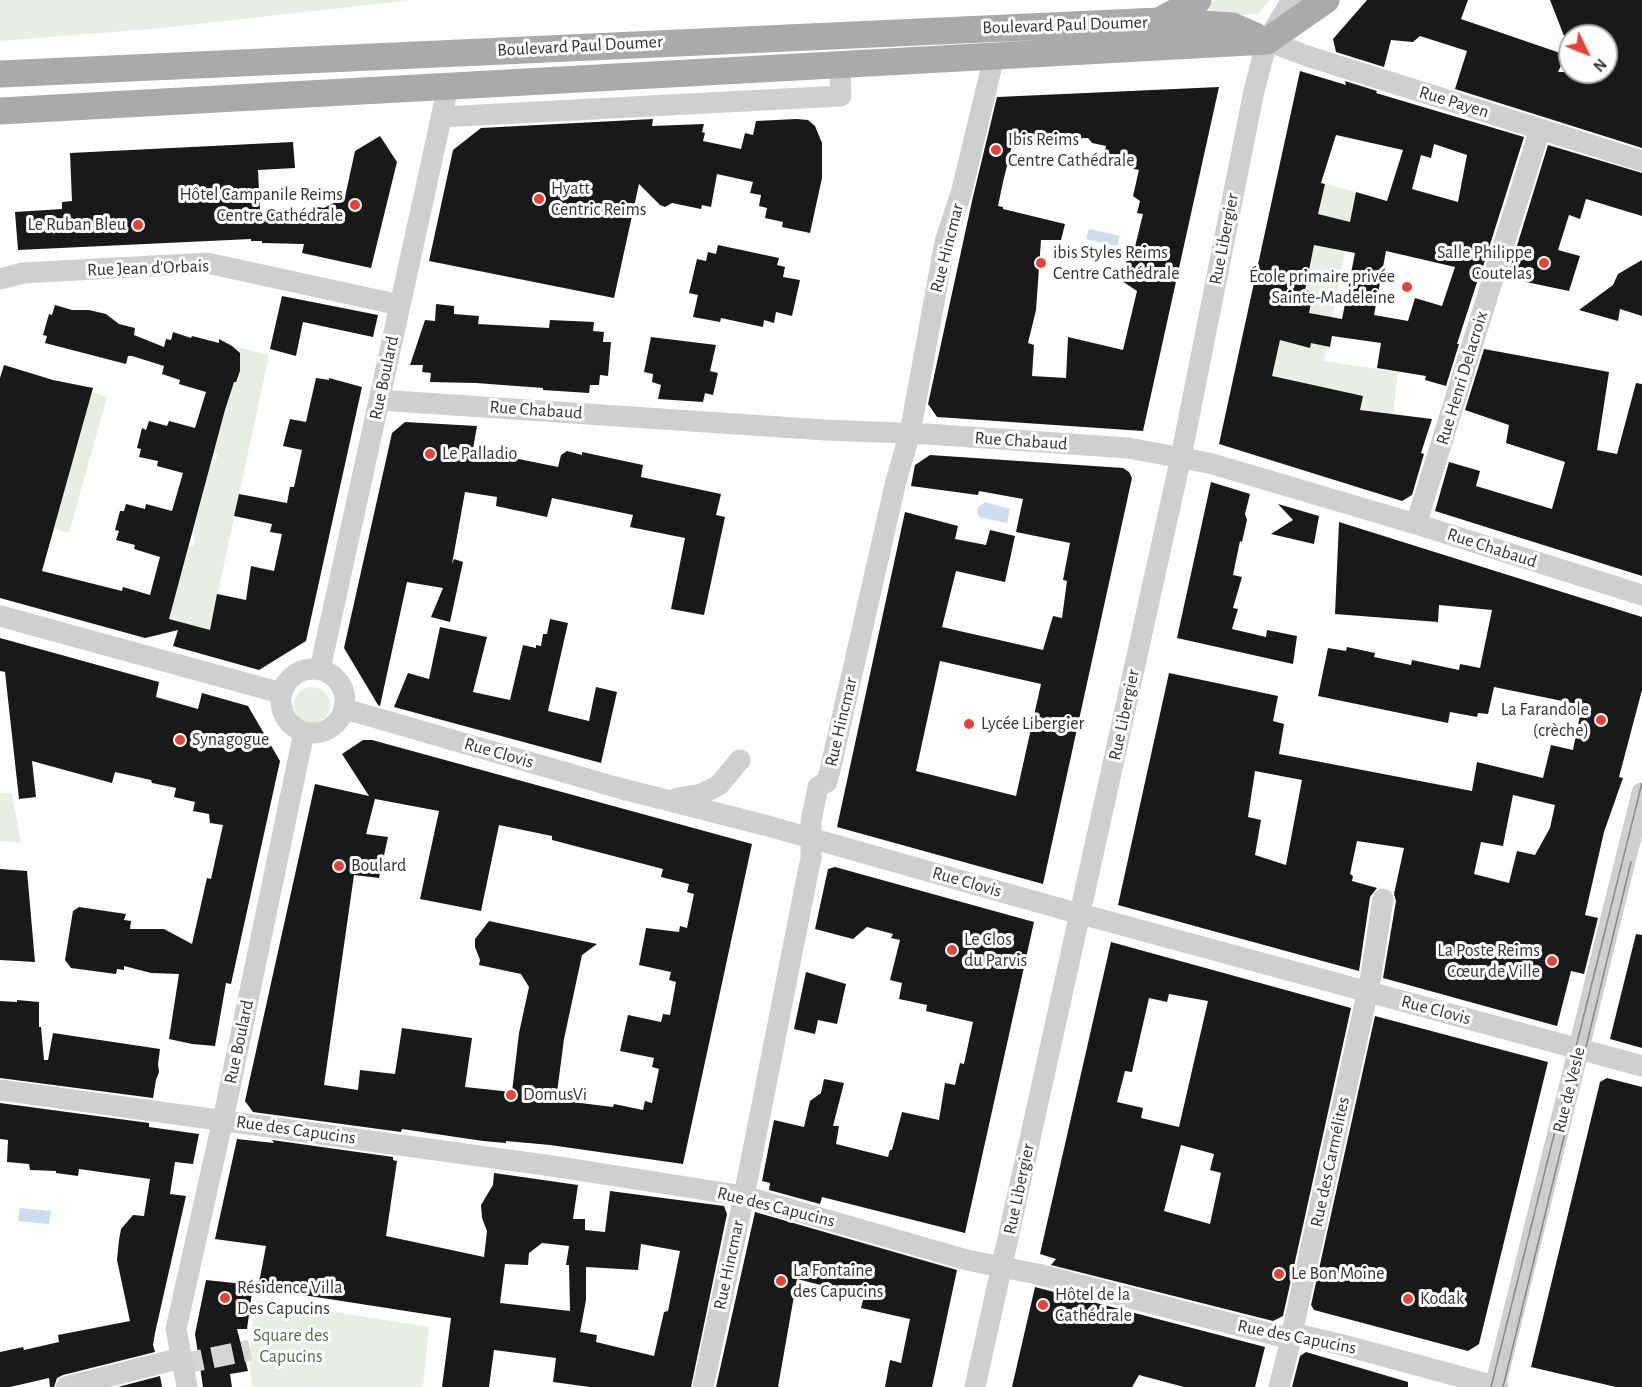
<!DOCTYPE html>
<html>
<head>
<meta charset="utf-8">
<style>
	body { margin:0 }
	#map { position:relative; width:1642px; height:1387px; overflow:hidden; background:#fff; font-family:"Alegreya Sans",sans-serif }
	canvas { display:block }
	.north { position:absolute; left:1558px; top:24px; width:60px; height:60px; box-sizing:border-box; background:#fff; border:2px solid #adadad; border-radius:50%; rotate:133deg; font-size:16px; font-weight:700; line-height:24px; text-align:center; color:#323232 }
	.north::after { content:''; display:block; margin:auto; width:21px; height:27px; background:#e94134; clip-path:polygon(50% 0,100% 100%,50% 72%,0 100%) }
</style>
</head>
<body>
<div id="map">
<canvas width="1642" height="1387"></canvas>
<div class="north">N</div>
</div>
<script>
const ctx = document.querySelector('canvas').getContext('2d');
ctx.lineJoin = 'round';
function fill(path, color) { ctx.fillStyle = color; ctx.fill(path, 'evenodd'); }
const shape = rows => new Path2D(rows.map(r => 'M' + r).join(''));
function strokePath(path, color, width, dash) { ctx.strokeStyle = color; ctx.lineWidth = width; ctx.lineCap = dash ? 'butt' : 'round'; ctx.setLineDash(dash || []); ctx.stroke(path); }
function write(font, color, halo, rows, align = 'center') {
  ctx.font = font + ' "Alegreya Sans",sans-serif'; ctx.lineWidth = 6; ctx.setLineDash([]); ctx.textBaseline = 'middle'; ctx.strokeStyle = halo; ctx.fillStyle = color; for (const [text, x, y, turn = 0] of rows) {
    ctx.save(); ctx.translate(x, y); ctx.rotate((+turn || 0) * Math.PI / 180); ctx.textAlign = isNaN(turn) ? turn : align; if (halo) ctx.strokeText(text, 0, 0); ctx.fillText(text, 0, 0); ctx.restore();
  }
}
const green = shape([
	[0,0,412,0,163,28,0,41],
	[1215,0,1270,0,1258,14,1214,17,1208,4],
	[1325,184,1356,192,1324,361,1398,372,1393,414,1376,412,1373,420,1272,376,1280,340,1310,347,1312,340,1299,337,1312,292,1304,290,1304,262,1323,215,1307,211,1323,190],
	[233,346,269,355,210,630,169,619,189,546,193,546,194,542,195,537,192,536,211,463,215,464,216,459,218,454,214,453,233,381,236,382,240,371,240,356],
	[92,392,107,397,69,533,54,529],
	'294 705a18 18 0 1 1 36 0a18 18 0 1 1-36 0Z',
	[0,793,12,794,21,843,0,841],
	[256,1300,429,1327,423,1387,252,1387,249,1356]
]);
const water = shape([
	[1089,229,1120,236,1117,246,1086,239],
	[985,502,1010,509,1007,523,979,517,977,510,978,507],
	[20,1208,51,1211,49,1224,18,1221]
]);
const building = shape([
	[1367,0,1468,0,1461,19,1566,55,1558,72,1606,72,1606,36,1564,36,1550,0,1642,0,1642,148,1455,89,1467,51,1420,36,1413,42,1391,40,1384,67,1336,52,1333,39],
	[1300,71,1346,85,1345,81,1377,91,1376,93,1524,137,1481,273,1480,273,1457,344,1459,344,1446,386,1425,380,1426,376,1377,368,1381,343,1332,336,1330,347,1311,343,1310,348,1280,340,1272,376,1363,396,1360,410,1432,419,1421,453,1424,454,1412,495,1402,501,1219,444],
	[1336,135,1403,150,1387,201,1356,192,1350,222,1318,214,1325,184,1321,183],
	[1434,144,1467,155,1458,202,1412,189,1421,155,1431,158],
	[1314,245,1355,253,1342,319,1309,313,1313,292,1305,290],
	[1386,251,1455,267,1442,306,1415,298,1408,321,1374,315],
	[1219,87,1143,431,937,417,928,404,972,201,997,97],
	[1088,138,1092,143,1106,146,1102,162,1139,170,1133,196,1140,201,1137,213,1143,214,1132,259,1127,258,1122,281,1137,291,1123,350,1068,337,1066,378,1032,376,1034,345,1028,343,1036,310,1041,240,1061,240,1065,224,1003,209,1003,207,998,206,1003,182,1013,141],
	[653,119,652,126,704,124,702,132,705,133,703,141,741,149,745,133,753,135,756,121,796,119,808,120,815,126,822,143,822,178,810,233,782,227,783,222,765,218,767,208,759,206,761,195,750,193,753,182,717,174,711,207,702,205,701,209,672,203,665,207,660,205,639,184,614,298,429,261,453,150,481,128],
	[380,136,397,162,371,268,302,253,304,244,262,243,262,241,251,241,251,239,18,250,15,212,62,209,62,202,72,201,70,153,293,142,295,168,258,170,260,211,310,216,312,206,324,208,345,197,355,151],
	[1548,145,1642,173,1642,216,1586,199,1580,219,1569,215,1558,250,1580,256,1569,291,1507,278],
	[718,245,779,258,777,265,785,267,783,277,800,280,792,316,776,312,774,323,764,320,763,327,721,318,720,322,693,317,698,295,689,293,697,259,706,261,708,252,716,254],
	[1642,260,1642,316,1620,309,1618,321,1579,310,1613,285,1618,274],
	[282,296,378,315,373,337,303,322,296,356,270,349],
	[436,304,454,306,454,314,479,316,478,324,549,328,550,320,594,322,593,331,604,332,603,342,611,342,608,376,600,375,599,385,590,385,589,393,543,390,543,388,476,383,430,382,431,373,422,372,423,365,410,365,425,320,435,321],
	[55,305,72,310,89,310,106,314,119,324,135,328,134,335,164,347,166,339,171,340,173,332,191,338,192,336,219,343,219,339,232,346,240,353,240,371,236,382,234,382,225,410,169,619,210,630,217,594,246,600,251,566,274,571,282,534,270,532,272,524,234,516,239,494,287,503,290,487,294,487,302,450,283,446,290,419,306,422,316,378,329,380,329,378,362,387,306,641,259,670,173,646,178,630,145,638,0,598,0,378,4,365,53,380,93,388,42,571,122,591,123,587,150,595,160,557,134,549,135,545,116,540,119,531,115,530,120,511,124,511,126,504,145,509,146,504,172,511,183,473,157,466,158,461,139,457,141,449,137,448,142,428,146,430,149,421,167,426,169,421,195,428,206,392,179,384,180,380,162,374,164,366,132,356,128,356,126,364,45,343,47,336,43,335,49,314,52,315],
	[651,337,716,345,710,371,718,373,713,395,705,393,703,402,658,399,661,385,652,382,653,374,644,372],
	[1484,349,1609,372,1597,450,1617,454,1636,383,1642,384,1642,576,1435,511,1449,462,1480,471,1476,486,1552,509,1565,462,1506,443,1509,425,1465,410],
	[405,422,477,426,473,449,504,456,558,467,561,455,567,451,582,455,582,452,643,465,641,477,721,494,716,515,725,517,704,615,671,609,685,538,630,527,633,515,552,498,547,517,496,506,497,497,465,492,452,564,454,559,463,562,450,622,431,617,443,588,407,582,380,706,378,705,344,648,392,433],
	[930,455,1123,468,1129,472,1132,478,1043,884,837,827,905,512,958,526,955,539,986,545,990,530,1015,536,1005,582,956,571,942,627,1043,650,1053,616,1062,618,1067,581,1063,580,1070,543,1016,532,1023,499,979,491,978,495,911,486,915,465],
	[940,661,1041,684,1016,796,916,771],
	[1211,482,1250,494,1245,514,1247,520,1242,542,1240,541,1233,575,1242,577,1233,608,1238,609,1232,629,1266,637,1267,630,1297,636,1293,664,1177,638],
	[1278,504,1319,516,1314,544,1271,534,1293,520],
	[1339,522,1642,617,1642,690,1619,777,1623,778,1604,832,1585,915,1598,918,1584,974,1571,971,1557,1026,1383,978,1396,901,1394,894,1404,848,1357,841,1350,874,1353,876,1352,881,1377,888,1370,897,1359,971,1118,905,1169,673,1278,696,1273,721,1284,724,1279,754,1472,791,1477,762,1543,778,1551,745,1573,750,1582,705,1494,687,1488,714,1478,713,1477,717,1450,712,1448,723,1318,696,1328,648,1346,651,1347,647,1375,653,1374,657,1411,665,1412,660,1459,670,1460,664,1480,668,1492,610,1439,605,1438,622,1335,614],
	[1255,771,1302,780,1286,865,1255,855,1261,820,1248,817],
	[1513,795,1555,805,1550,828,1535,855,1517,851,1509,883,1474,874,1481,842,1503,846],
	[550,619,568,623,548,711,589,721,596,687,617,692,601,763,394,707,408,673,429,679,440,627,487,637,473,692,510,700,523,645,536,648,536,645,541,646,543,634,547,634],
	[0,638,159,682,156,697,198,709,202,693,248,706,280,761,231,984,226,983,215,1046,192,1044,169,1039,179,974,151,973,124,966,124,970,117,969,116,974,71,968,65,960,73,911,79,907,126,914,124,920,131,921,130,929,164,929,192,944,207,878,211,879,223,825,210,823,209,814,193,811,195,802,174,797,176,788,152,783,151,780,115,772,112,783,32,761,36,797,19,799,5,672,0,671],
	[363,740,372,740,752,844,683,1164,550,1145,506,1141,506,1143,483,1141,402,1129,401,1132,253,1112,245,1101,315,784,369,796,342,754],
	[375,799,439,811,420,899,481,911,499,825,552,836,552,840,663,869,661,877,689,884,687,892,694,894,687,928,680,926,679,932,646,928,639,965,671,972,669,980,676,982,670,1015,663,1014,661,1022,628,1015,620,1051,654,1058,652,1067,659,1069,652,1103,645,1101,643,1110,614,1104,613,1107,556,1100,564,1039,582,955,597,944,489,921,475,939,475,947,480,960,479,965,521,974,529,987,519,1033,512,1092,465,1087,472,1038,402,1028,395,1074,360,1070,358,1090,324,1085,354,875,379,878,388,837,366,834],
	[835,867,1034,922,965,1233,822,1197,820,1204,769,1190,770,1183,762,1181,774,1120,804,1127,810,1101,821,1093,824,1079,844,1083,833,1126,839,1126,836,1144,888,1157,890,1150,892,1150,902,1112,939,1120,945,1083,955,1085,960,1063,964,1064,973,1022,926,1011,927,1005,899,999,902,983,890,980,900,940,891,938,893,934,867,927,853,939,815,929,828,869],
	[0,869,27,871,35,962,0,960],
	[1636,934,1642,935,1642,1048,1610,1039],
	[1111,942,1351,1008,1283,1316,1273,1321,1051,1265,1056,1259,1040,1254],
	[1169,994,1208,1001,1179,1127,1141,1118,1143,1108,1117,1102,1125,1071,1132,1072,1149,998,1167,1002],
	[1181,1145,1214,1154,1210,1170,1221,1173,1210,1224,1164,1211],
	[806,972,846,984,837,1024,818,1020,815,1034,794,1029],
	[17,1000,39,1002,39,1027,41,1027,44,1060,48,1060,53,1033,160,1049,158,1064,159,1072,156,1080,153,1098,0,1078,0,1001,17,1002],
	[1375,1016,1548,1062,1479,1344,1468,1351,1314,1310,1311,1305],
	[1607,1078,1642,1087,1642,1387,1616,1387,1531,1367,1600,1082],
	[0,1103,149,1123,149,1127,199,1134,193,1164,175,1162,170,1194,186,1196,155,1333,153,1345,155,1352,63,1375,57,1378,54,1387,50,1387,49,1378,10,1387,0,1387,0,1352,23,1347,24,1350,59,1342,58,1335,130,1321,117,1260,119,1240,121,1229,133,1215,144,1216,150,1179,79,1169,78,1176,56,1173,56,1171,30,1170,29,1164,7,1162,8,1140,0,1139],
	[237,1139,274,1143,272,1140,393,1157,393,1160,397,1161,386,1236,484,1257,487,1231,482,1218,481,1205,493,1185,494,1173,578,1185,573,1219,585,1219,585,1230,605,1232,610,1191,724,1206,727,1214,691,1387,590,1387,553,1382,556,1358,494,1350,489,1387,442,1387,451,1318,258,1288,266,1246,215,1239],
	[542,1243,569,1246,566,1265,569,1265,570,1311,500,1303,505,1264,528,1265,529,1253],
	[641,1244,680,1251,668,1311,664,1312,654,1356,596,1342,597,1335,580,1332,586,1300,586,1267,638,1270],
	[755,1212,957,1270,932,1387,885,1387,890,1360,901,1363,910,1319,861,1308,864,1296,797,1279,778,1387,716,1387],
	[206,1280,253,1285,247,1329,237,1329,248,1371,230,1374,232,1387,203,1387,195,1334],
	[1035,1287,1265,1347,1255,1387,1184,1387,1139,1375,1132,1387,1012,1387],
	[1306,1352,1408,1382,1408,1387,1292,1387,1300,1356],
	[160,1376,162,1387,118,1387]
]);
const minorTunnel = shape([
	[182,1364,250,1350]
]);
const minor = shape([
	[1267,41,1310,57,1642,161],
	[441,117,841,96,840,65],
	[0,279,23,273,207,263,400,305],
	[379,400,825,430,927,434,1128,448,1209,463,1416,524,1642,595],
	[1416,524,1540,129],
	[0,616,281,693],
	'281 701a32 32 0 1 1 64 0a32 32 0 1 1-64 0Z',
	[320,669,448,87],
	[345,709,619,788,768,826,1044,904,1642,1066],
	[677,798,702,794,719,785,740,760],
	[0,1090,559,1167,744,1196,967,1260,1037,1274,1291,1339,1292,1333],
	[1292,1333,1370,981,1383,899],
	[1292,1333,1343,1345,1498,1387],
	[66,1387,181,1358],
	[187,1387,176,1329,227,1101,304,732],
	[703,1387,744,1196,808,872,811,859,811,821,818,787,827,782,831,766,896,481,910,433,945,242,962,190,994,57],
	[975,1387,1181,457,1254,91,1267,41,1292,0],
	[1279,1387,1291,1339],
	[1495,1387,1642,793]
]);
const major = shape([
	[1159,21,1198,0],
	[0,74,1159,21,1232,26,1255,36],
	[0,111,1267,41,1326,0]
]);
const tram = shape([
	[1491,1387,1642,783],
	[1503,1387,1631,862]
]);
const markers = [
	[996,150,6,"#e94134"],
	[539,199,6,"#e94134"],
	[355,205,6,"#e94134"],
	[138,225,6,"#e94134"],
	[1041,263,6,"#e94134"],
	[1544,263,6,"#e94134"],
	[1407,287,6,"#e94134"],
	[430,454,6,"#e94134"],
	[1601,720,6,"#e94134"],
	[969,724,6,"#e94134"],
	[180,740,6,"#e94134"],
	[339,866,6,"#e94134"],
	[952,950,6,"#e94134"],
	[1552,961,6,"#e94134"],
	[511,1095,6,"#e94134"],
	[1279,1274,6,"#e94134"],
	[781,1281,6,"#e94134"],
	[225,1298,6,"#e94134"],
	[1408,1299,6,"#e94134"],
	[1043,1305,6,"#e94134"]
];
const streetNames = [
	["Boulevard Paul Doumer",1065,25,-2],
	["Boulevard Paul Doumer",580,46,-3],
	["Rue Payen",1454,102,17],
	["Rue Libergier",1224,239,-79],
	["Rue Hincmar",947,248,-76],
	["Rue Jean d'Orbais",148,268,-2],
	["Rue Boulard",384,378,-78],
	["Rue Henri Delacroix",1462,378,-73],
	["Rue Chabaud",536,410,4],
	["Rue Chabaud",1021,441,4],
	["Rue Chabaud",1492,548,18],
	["Rue Libergier",1124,715,-78],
	["Rue Hincmar",841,722,-77],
	["Rue Clovis",499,753,16],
	["Rue Clovis",967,882,16],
	["Rue Clovis",1436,1010,15],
	["Rue Boulard",239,1042,-78],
	["Rue de Vesle",1569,1090,-76],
	["Rue des Capucins",296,1130,8],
	["Rue des Carmélites",1330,1162,-78],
	["Rue Libergier",1019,1189,-78],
	["Rue des Capucins",776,1207,14],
	["Rue Hincmar",729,1265,-78],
	["Rue des Capucins",1297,1337,11]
];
const poiNames = [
	["Ibis Reims",1008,140],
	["Centre Cathédrale",1008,161],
	["Hyatt",551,189],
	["Centric Reims",551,210],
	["Hôtel Campanile Reims",343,195,"right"],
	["Centre Cathédrale",343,216,"right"],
	["Le Ruban Bleu",126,225,"right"],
	["ibis Styles Reims",1053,253],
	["Centre Cathédrale",1053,274],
	["Salle Philippe",1532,253,"right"],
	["Coutelas",1532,274,"right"],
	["École primaire privée",1395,277,"right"],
	["Sainte-Madeleine",1395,298,"right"],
	["Le Palladio",442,454],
	["La Farandole",1589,710,"right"],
	["(crèche)",1589,731,"right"],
	["Lycée Libergier",981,724],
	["Synagogue",192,740],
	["Boulard",351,866],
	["Le Clos",964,940],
	["du Parvis",964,961],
	["La Poste Reims",1540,951,"right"],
	["Cœur de Ville",1540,972,"right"],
	["DomusVi",523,1095],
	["La Fontaine",793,1271],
	["des Capucins",793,1292],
	["Le Bon Moine",1291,1274],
	["Résidence Villa",237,1288],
	["Des Capucins",237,1309],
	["Hôtel de la",1055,1295],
	["Cathédrale",1055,1316],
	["Kodak",1420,1299]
];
const parkNames = [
	["Square des",291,1336],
	["Capucins",291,1357]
];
fill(green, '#e6efe1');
fill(water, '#cdddee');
fill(building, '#191919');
strokePath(minorTunnel, '#d6d6d6', 21, [21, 10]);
strokePath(minor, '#cfcfcf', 21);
strokePath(major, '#aaa', 27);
strokePath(tram, '#878787', 1.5);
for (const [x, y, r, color] of markers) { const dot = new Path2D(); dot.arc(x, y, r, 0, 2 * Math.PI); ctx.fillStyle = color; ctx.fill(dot); strokePath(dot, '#fff', 2); }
write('18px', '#323232', '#fff', streetNames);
write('18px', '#323232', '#fff', poiNames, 'left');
write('18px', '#4e703d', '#fff', parkNames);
</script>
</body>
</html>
